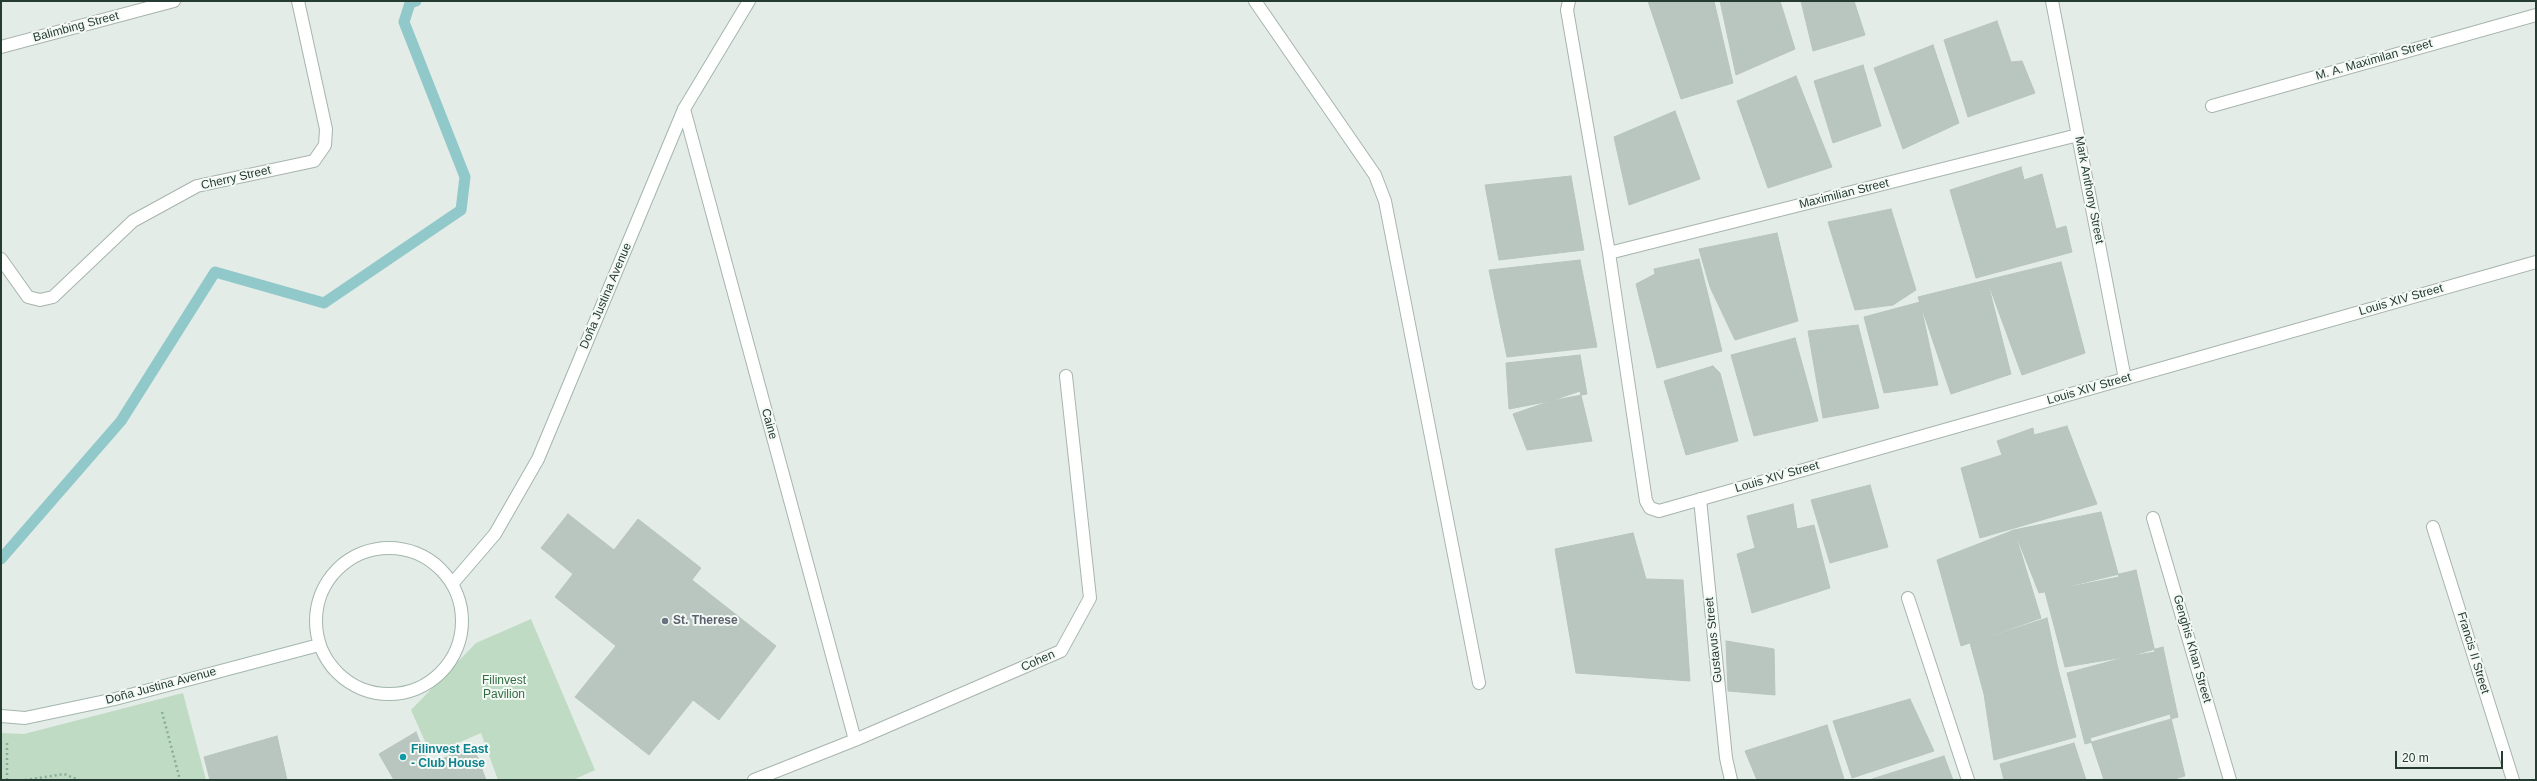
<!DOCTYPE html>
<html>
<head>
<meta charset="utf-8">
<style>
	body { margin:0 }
	#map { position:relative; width:2537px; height:781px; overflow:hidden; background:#e4ece7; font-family:Helvetica,sans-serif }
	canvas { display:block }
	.frame { position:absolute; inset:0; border:2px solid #253c33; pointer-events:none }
	.scale { position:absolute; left:2395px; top:751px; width:108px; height:18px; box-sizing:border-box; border:2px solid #253c33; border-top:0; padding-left:5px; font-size:12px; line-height:14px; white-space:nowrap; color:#253c33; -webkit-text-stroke:3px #f4f9f6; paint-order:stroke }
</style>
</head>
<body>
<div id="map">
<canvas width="2537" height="781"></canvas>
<div class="frame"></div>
<div class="scale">20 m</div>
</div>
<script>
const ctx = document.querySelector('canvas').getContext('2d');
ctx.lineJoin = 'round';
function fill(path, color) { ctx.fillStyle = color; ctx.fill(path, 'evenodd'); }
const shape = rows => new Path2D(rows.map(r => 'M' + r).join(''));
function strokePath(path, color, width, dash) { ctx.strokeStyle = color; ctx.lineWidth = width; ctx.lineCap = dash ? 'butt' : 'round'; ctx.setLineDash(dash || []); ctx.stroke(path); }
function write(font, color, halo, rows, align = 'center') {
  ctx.font = font + ' Helvetica,sans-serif'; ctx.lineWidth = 4; ctx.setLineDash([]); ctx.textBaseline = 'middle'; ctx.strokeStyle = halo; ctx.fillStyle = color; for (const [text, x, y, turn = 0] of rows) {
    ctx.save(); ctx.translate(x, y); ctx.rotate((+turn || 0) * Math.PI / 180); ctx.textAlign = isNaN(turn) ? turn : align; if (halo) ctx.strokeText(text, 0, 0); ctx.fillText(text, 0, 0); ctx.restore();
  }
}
const green = shape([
	[531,619,595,770,573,780,498,780,481,733,431,755,411,710,476,643],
	[183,693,206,780,1,780,1,733,24,734]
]);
const stream = shape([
	[1,559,121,421,215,272,324,303,461,210,465,177,404,22,410,3,416,1]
]);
const building = shape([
	[1648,1,1714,1,1733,83,1681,99,1648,1],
	[1720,1,1780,1,1795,49,1736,75,1720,1],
	[1801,1,1854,1,1865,35,1813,51,1801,1],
	[1997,21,2011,62,2022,61,2035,93,1968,117,1944,40,1997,21],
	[1933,45,1959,123,1903,149,1874,68,1933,45],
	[1863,65,1881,126,1833,143,1814,81,1863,65],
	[1796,76,1832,167,1768,188,1737,101,1796,76],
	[1675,111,1700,179,1629,205,1614,137,1675,111],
	[2021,167,2024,180,2042,174,2056,229,2066,226,2072,252,1976,278,1950,190,2021,167],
	[1571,176,1584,250,1499,260,1485,185,1571,176],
	[1891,209,1916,290,1893,305,1855,310,1828,222,1891,209],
	[1777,233,1798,321,1735,340,1710,287,1699,249,1777,233],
	[1699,259,1722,351,1657,368,1636,284,1655,274,1654,269,1699,259],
	[1580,260,1597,347,1507,357,1489,270,1580,260],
	[2061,262,2085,353,2022,375,1987,280,2061,262],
	[1987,280,2011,374,1951,394,1918,297,1987,280],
	[1920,302,1938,385,1884,393,1864,317,1920,302],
	[1858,325,1879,408,1823,418,1808,331,1858,325],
	[1795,338,1818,421,1754,436,1731,355,1795,338],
	[1580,355,1587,394,1509,409,1506,363,1580,355],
	[1713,366,1720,373,1738,441,1686,455,1664,381,1713,366],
	[1580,391,1592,441,1527,450,1513,414,1580,391],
	[2067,426,2097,504,1980,538,1961,468,2002,455,1997,441,2033,428,2034,435,2067,426],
	[1870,485,1888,547,1830,563,1811,500,1870,485],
	[1793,504,1797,529,1814,525,1830,588,1752,613,1737,554,1755,548,1747,516,1793,504],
	[2101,512,2119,577,2039,593,2014,530,2101,512],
	[568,514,614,550,638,519,701,568,692,580,776,646,719,720,693,700,649,755,575,697,616,646,555,597,573,574,541,548,568,514],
	[2014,530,2041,618,1961,646,1937,560,2014,530],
	[1633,533,1646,579,1683,580,1690,681,1576,673,1555,549,1633,533],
	[2136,570,2155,652,2065,667,2045,592,2136,570],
	[2047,618,2058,669,1984,694,1970,643,2047,618],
	[1726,641,1774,649,1775,695,1728,691,1726,641],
	[2163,647,2178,717,2085,744,2067,673,2163,647],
	[2058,669,2076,737,1994,760,1984,694,2058,669],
	[1910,699,1934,751,1852,778,1833,721,1910,699],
	[2170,714,2185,776,2171,780,2104,780,2090,738,2170,714],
	[1827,725,1844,779,1757,780,1745,751,1827,725],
	[416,732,429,765,473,745,486,780,394,780,379,754,416,732],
	[277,736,287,780,210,780,204,757,277,736],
	[2074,743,2086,780,2004,780,2000,764,2074,743],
	[1944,756,1953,780,1869,780,1944,756]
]);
const path = shape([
	[162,712,180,780],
	[7,743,7,780],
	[25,780,64,774,79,780]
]);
const street = shape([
	[1255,1,1375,175,1385,201,1479,683],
	[1569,1,1567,10,1609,253,1646,501,1650,508,1659,511,2536,262],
	[2052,1,2125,379],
	[1,47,174,1],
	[2212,106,2536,15],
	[684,109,855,740],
	[1609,253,2078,135],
	[1,259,28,297,40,300,53,297,133,221,197,186,314,161,325,145,326,129,298,1],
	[1700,499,1726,758,1731,780],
	[2153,518,2230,780],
	[2433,527,2513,780],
	[1908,598,1968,780],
	[754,780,855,740,1061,651,1090,598,1066,376]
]);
const secondary = shape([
	'316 621a73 73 0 1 1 146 0a73 73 0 1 1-146 0Z',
	[452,584,495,534,538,459,684,109,749,1],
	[1,716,25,718,115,699,319,645]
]);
const markers = [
	[665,621,4,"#6b7280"],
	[403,757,4,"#0f9aa8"]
];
const streetNames = [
	["Balimbing Street",76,27,-15],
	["M. A. Maximilan Street",2374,60,-16],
	["Cherry Street",236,178,-13],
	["Mark Anthony Street",2089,190,79],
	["Maximilian Street",1844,194,-14],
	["Doña Justina Avenue",606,296,-67],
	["Louis XIV Street",2401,300,-16],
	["Louis XIV Street",2089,389,-16],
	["Caine",769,424,75],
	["Louis XIV Street",1777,477,-16],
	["Gustavus Street",1714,640,-96],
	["Genghis Khan Street",2192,649,74],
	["Francis II Street",2473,653,73],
	["Cohen",1038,661,-24],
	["Doña Justina Avenue",161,686,-15]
];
const worshipNames = [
	["St. Therese",673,621]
];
const parkNames = [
	["Filinvest",504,681],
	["Pavilion",504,695]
];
const cultureNames = [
	["Filinvest East",411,750],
	["- Club House",411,764]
];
fill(green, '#bfdbc3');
strokePath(stream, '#91c9cb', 11);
fill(building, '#b9c6c0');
strokePath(building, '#b7c5bd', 1);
strokePath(street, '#a7b4ad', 14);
strokePath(secondary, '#a3b6ad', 14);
strokePath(path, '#87ac9c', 2.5, [2, 3]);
strokePath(street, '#fff', 12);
strokePath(secondary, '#fff', 12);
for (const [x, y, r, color] of markers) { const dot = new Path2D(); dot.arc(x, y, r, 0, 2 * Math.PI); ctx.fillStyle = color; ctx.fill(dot); strokePath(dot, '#f4f9f6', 1.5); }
write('12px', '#253c33', '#f4f9f6', streetNames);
write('bold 12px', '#5b616d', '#f4f9f6', worshipNames, 'left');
write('12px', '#336e43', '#f4f9f6', parkNames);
write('bold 12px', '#0d838f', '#f4f9f6', cultureNames, 'left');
</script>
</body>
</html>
